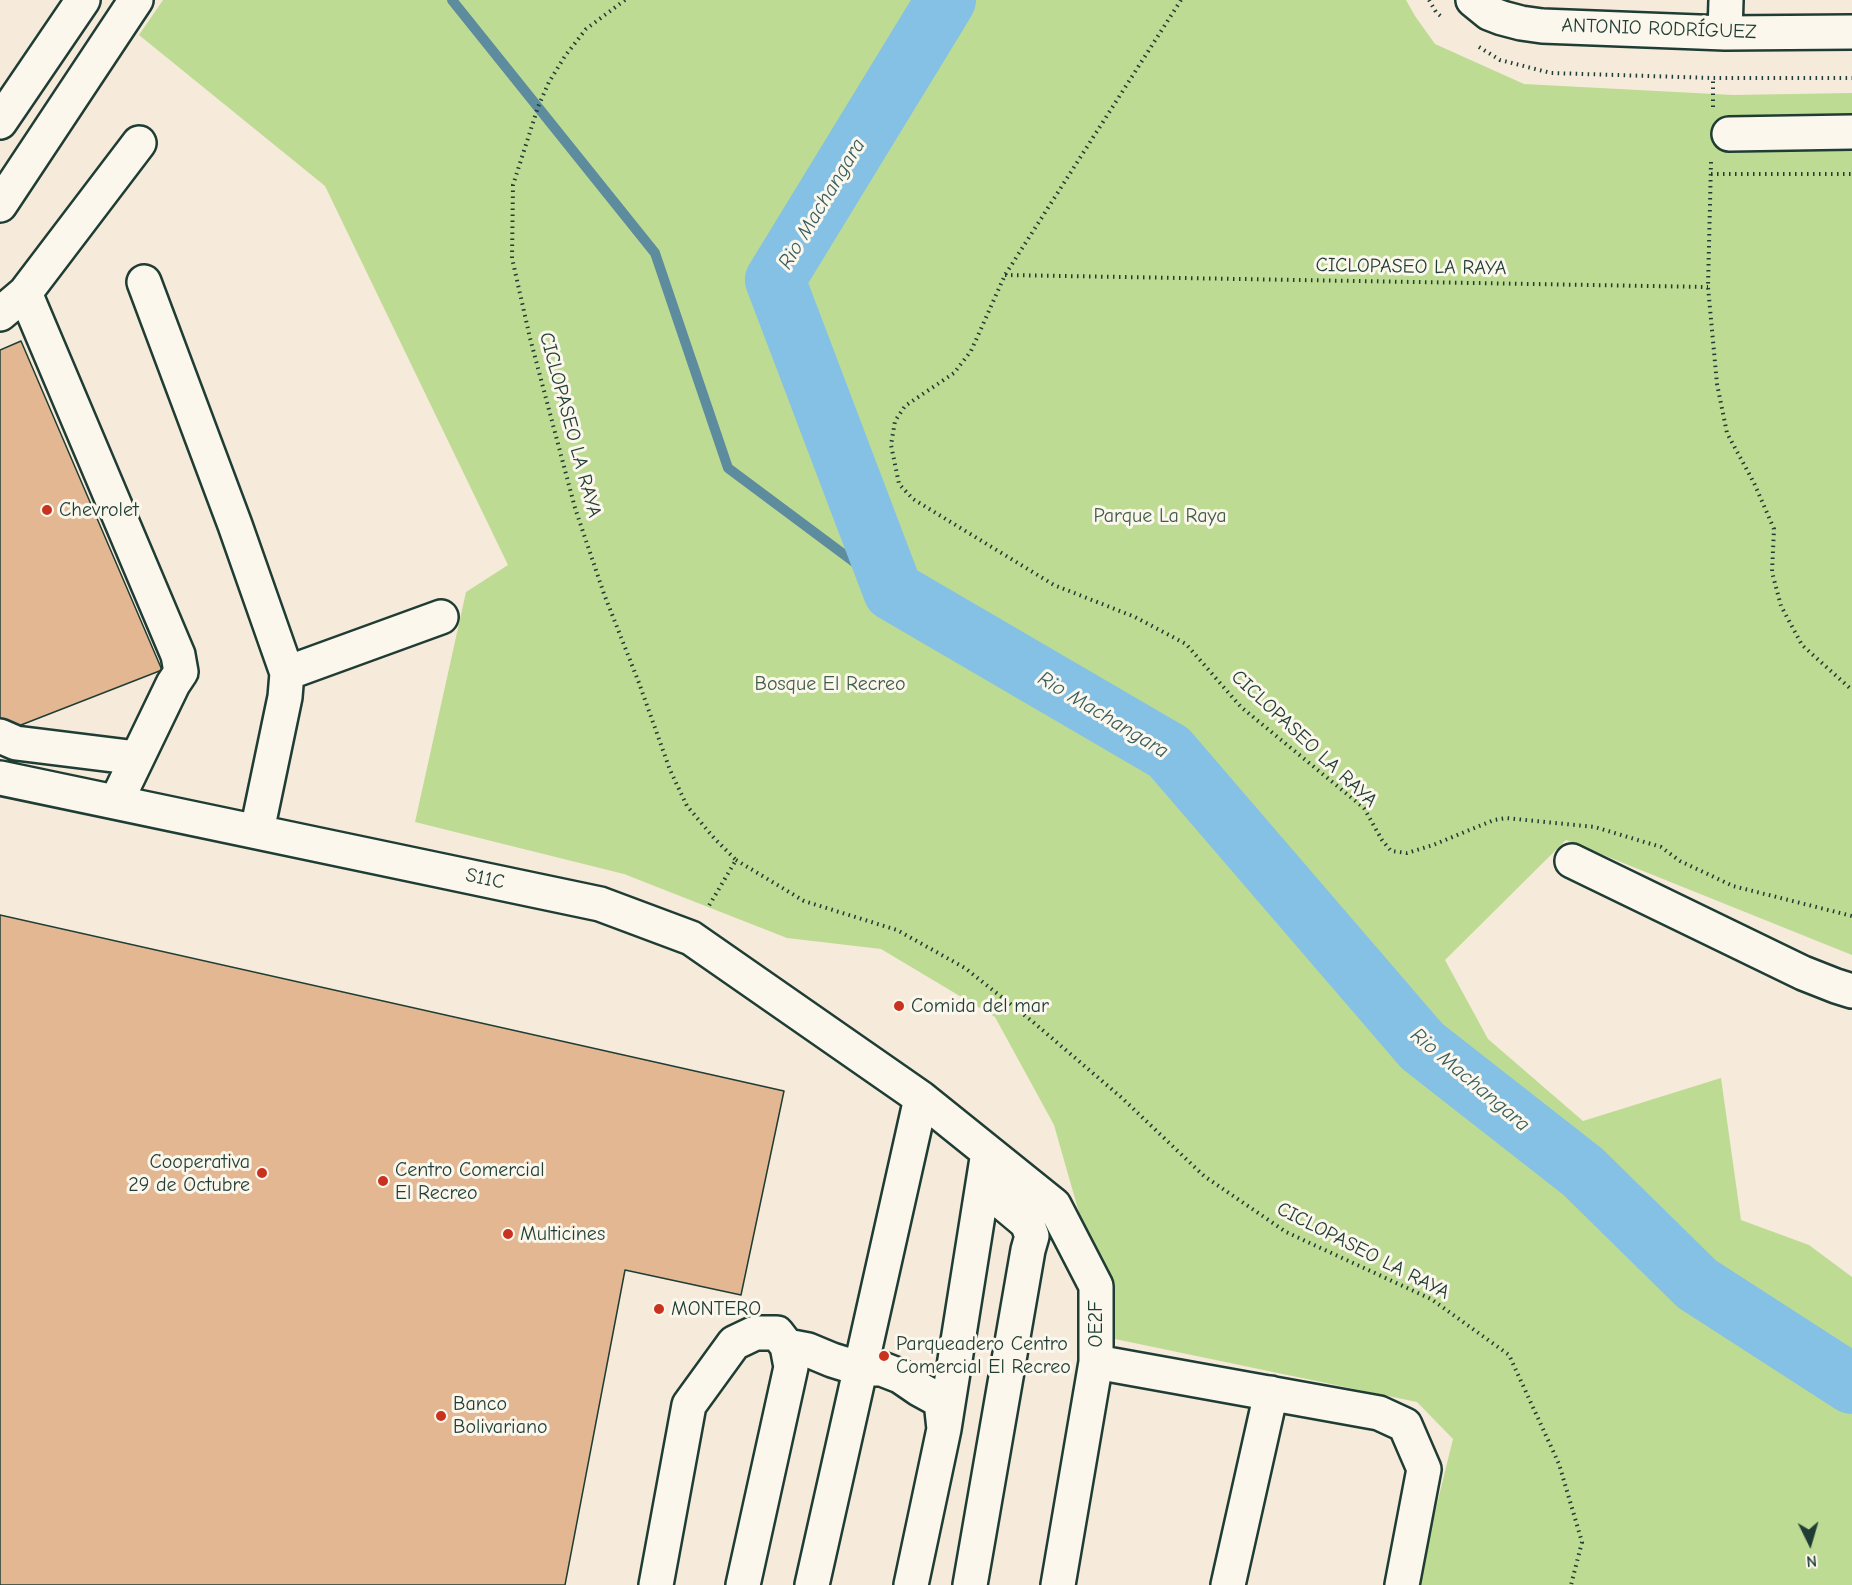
<!DOCTYPE html>
<html>
<head>
<meta charset="utf-8">
<style>
	body { margin:0 }
	#map { position:relative; width:1852px; height:1585px; overflow:hidden; background:#f6eada; font-family:"Comic Neue",sans-serif }
	canvas { display:block }
	.north { position:absolute; left:1780px; top:1513px; width:60px; height:60px; -webkit-text-stroke:4px #fbf7ec; paint-order:stroke; rotate:175deg; font-size:16px; font-weight:700; line-height:24px; text-align:center; color:#1f3d34 }
	.north::after { content:''; display:block; margin:auto; width:21px; height:27px; background:#1f3d34; clip-path:polygon(50% 0,100% 100%,50% 72%,0 100%) }
</style>
</head>
<body>
<div id="map">
<canvas width="1852" height="1585"></canvas>
<div class="north">N</div>
</div>
<script>
const ctx = document.querySelector('canvas').getContext('2d');
ctx.lineJoin = 'round';
function fill(path, color) { ctx.fillStyle = color; ctx.fill(path, 'evenodd'); }
const shape = rows => new Path2D(rows.map(r => 'M' + r).join(''));
function strokePath(path, color, width, dash) { ctx.strokeStyle = color; ctx.lineWidth = width; ctx.lineCap = dash ? 'butt' : 'round'; ctx.setLineDash(dash || []); ctx.stroke(path); }
function write(font, color, halo, rows, align = 'center') {
  ctx.font = font + ' "Comic Neue",sans-serif'; ctx.lineWidth = 6; ctx.setLineDash([]); ctx.textBaseline = 'middle'; ctx.strokeStyle = halo; ctx.fillStyle = color; for (const [text, x, y, turn = 0] of rows) {
    ctx.save(); ctx.translate(x, y); ctx.rotate((+turn || 0) * Math.PI / 180); ctx.textAlign = isNaN(turn) ? turn : align; if (halo) ctx.strokeText(text, 0, 0); ctx.fillText(text, 0, 0); ctx.restore();
  }
}
const green = shape([
	[163,0,1406,0,1415,16,1435,44,1524,84,1733,95,1852,93,1852,955,1566,840,1445,960,1488,1039,1583,1121,1721,1078,1741,1220,1809,1245,1852,1277,1852,1585,1417,1585,1453,1439,1417,1402,1115,1339,1054,1125,995,1017,881,949,787,938,624,874,415,822,466,592,508,565,325,186,139,35]
]);
const stream = shape([
	[452,0,655,253,728,468,893,591]
]);
const river = shape([
	[946,0,775,280,893,591,1169,752,1422,1046,1583,1172,1697,1284,1852,1384]
]);
const building = shape([
	[21,341,162,670,3,732,0,728,0,350,21,341],
	[0,915,784,1091,741,1295,625,1270,565,1585,0,1585,0,915]
]);
const path = shape([
	[625,0,586,29,565,56,549,82,538,107,513,185,512,258,530,338,575,508,604,594,639,683,670,770,687,806,714,838,736,860,707,909],
	[1181,0,1005,275,971,351,954,373,905,406,895,421,891,445,899,484,913,499,1054,585,1135,617,1186,644,1241,707,1364,808,1382,840,1391,851,1407,853,1433,845,1494,820,1506,818,1595,827,1661,847,1680,861,1733,886,1852,916],
	[1429,0,1436,12,1443,18],
	[1479,47,1500,60,1551,73,1713,78,1852,78],
	[1713,107,1713,78],
	[1711,162,1708,287,1717,384,1727,433,1754,483,1774,529,1772,572,1781,606,1802,645,1852,690],
	[1711,174,1852,174],
	[1005,275,1708,287],
	[736,860,804,901,897,930,965,968,1033,1022,1122,1098,1204,1176,1286,1232,1431,1299,1509,1355,1559,1464,1582,1542,1571,1585]
]);
const minor = shape([
	[1473,0,1489,13,1502,18,1521,23,1542,26,1725,33,1852,32],
	[1725,33,1726,0],
	[0,122,83,0],
	[1729,134,1852,132],
	[0,205,136,0],
	[144,282,235,525,287,673,285,697,257,831],
	[0,314,25,293],
	[287,673,441,617],
	[0,736,16,743,137,758],
	[0,778,600,904,691,938,921,1098,1054,1205,1096,1286,1096,1362,1058,1585],
	[116,802,173,684,181,672,178,655,25,293,139,143],
	[1572,861,1803,973,1836,986,1852,991],
	[787,1346,808,1350,832,1360,861,1369,882,1369,900,1376,919,1389,941,1401,944,1429],
	[1096,1362,1379,1413,1405,1425,1424,1469,1402,1585],
	[656,1585,689,1405,734,1343,755,1333,777,1333,787,1346,791,1367,743,1585],
	[812,1585,921,1098],
	[911,1585,944,1429,988,1152],
	[970,1585,1028,1250,1032,1236,1027,1223,983,1186],
	[1228,1585,1271,1393]
]);
const markers = [
	[47,510,6,"#c8321e"],
	[899,1006,6,"#c8321e"],
	[262,1173,6,"#c8321e"],
	[383,1181,6,"#c8321e"],
	[508,1234,6,"#c8321e"],
	[659,1309,6,"#c8321e"],
	[884,1356,6,"#c8321e"],
	[441,1416,6,"#c8321e"]
];
const streetNames = [
	["ANTONIO RODRÍGUEZ",1659,29,2],
	["CICLOPASEO LA RAYA",1411,267,1],
	["CICLOPASEO LA RAYA",570,425,75],
	["CICLOPASEO LA RAYA",1304,739,43],
	["S11C",485,879,12],
	["CICLOPASEO LA RAYA",1363,1251,27],
	["OE2F",1096,1324,-90]
];
const poiNames = [
	["Chevrolet",59,510],
	["Comida del mar",911,1006],
	["Cooperativa",250,1162,"right"],
	["29 de Octubre",250,1185,"right"],
	["Centro Comercial",395,1170],
	["El Recreo",395,1193],
	["Multicines",520,1234],
	["MONTERO",671,1309],
	["Parqueadero Centro",896,1344],
	["Comercial El Recreo",896,1367],
	["Banco",453,1404],
	["Bolivariano",453,1427]
];
const parkNames = [
	["Parque La Raya",1160,516],
	["Bosque El Recreo",830,684]
];
const waterNames = [
	["Rio Machangara",822,204,-59],
	["Rio Machangara",1103,715,31],
	["Rio Machangara",1470,1080,40]
];
fill(green, '#bedb93');
strokePath(stream, '#5c8c9e', 10);
strokePath(river, '#85c1e5', 60);
fill(building, '#e2b792');
strokePath(building, '#1f3d34', 1.5);
strokePath(minor, '#1f3d34', 38);
strokePath(path, '#1f3d34', 4, [1.5, 4.5]);
strokePath(minor, '#fbf7ec', 33);
for (const [x, y, r, color] of markers) { const dot = new Path2D(); dot.arc(x, y, r, 0, 2 * Math.PI); ctx.fillStyle = color; ctx.fill(dot); strokePath(dot, '#fbf7ec', 2); }
write('20px', '#1f3d34', '#fbf7ec', streetNames);
write('20px', '#1f3d34', '#fbf7ec', poiNames, 'left');
write('20px', '#3f5d47', '#fbf7ec', parkNames);
write('italic 21px', '#385e60', '#fbf7ec', waterNames);
</script>
</body>
</html>
